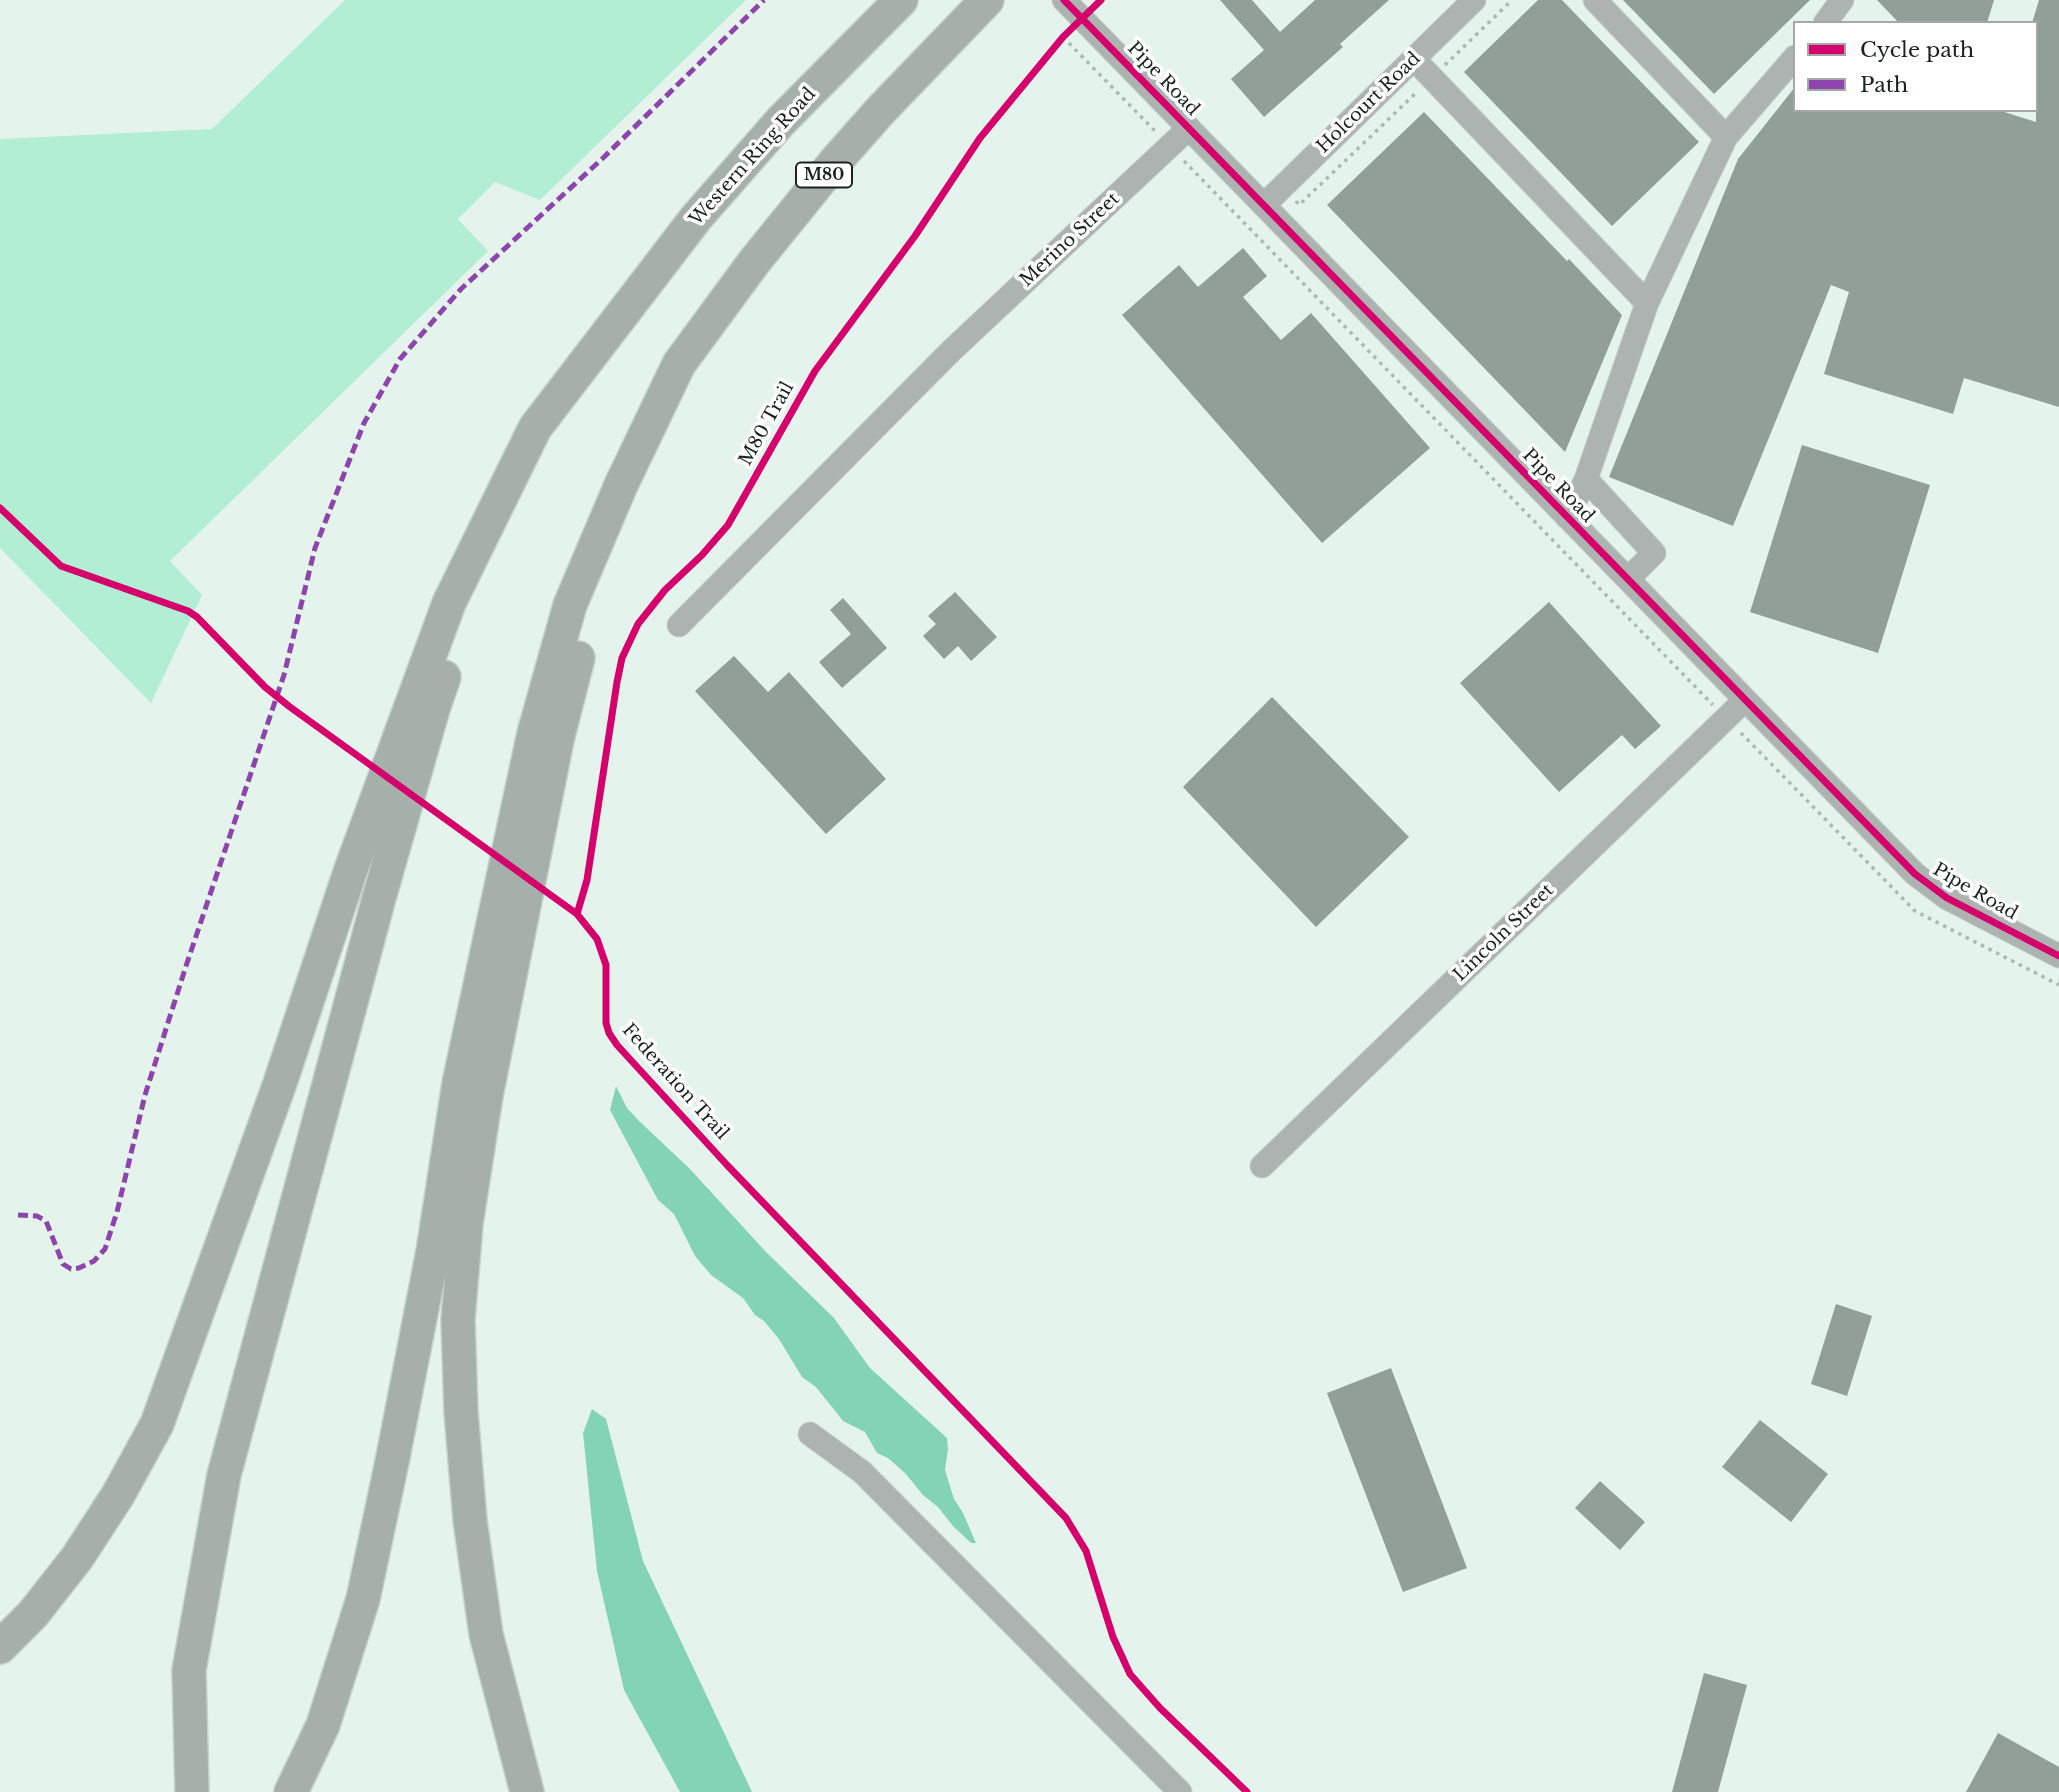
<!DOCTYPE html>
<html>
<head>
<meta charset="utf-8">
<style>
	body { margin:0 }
	#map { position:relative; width:2059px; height:1792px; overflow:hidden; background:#e4f4ec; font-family:"Libre Baskerville",serif }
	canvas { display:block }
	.legend { position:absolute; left:1793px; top:21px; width:245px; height:91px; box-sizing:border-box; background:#fff; border:2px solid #a3a7a5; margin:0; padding:9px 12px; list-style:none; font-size:21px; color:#19241f }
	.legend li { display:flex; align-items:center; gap:14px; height:35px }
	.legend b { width:35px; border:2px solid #a3a7a5 }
</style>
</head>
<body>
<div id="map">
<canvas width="2059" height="1792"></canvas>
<ul class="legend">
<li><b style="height:9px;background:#d6006c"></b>Cycle path</li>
<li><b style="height:9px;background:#8e44ad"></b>Path</li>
</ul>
</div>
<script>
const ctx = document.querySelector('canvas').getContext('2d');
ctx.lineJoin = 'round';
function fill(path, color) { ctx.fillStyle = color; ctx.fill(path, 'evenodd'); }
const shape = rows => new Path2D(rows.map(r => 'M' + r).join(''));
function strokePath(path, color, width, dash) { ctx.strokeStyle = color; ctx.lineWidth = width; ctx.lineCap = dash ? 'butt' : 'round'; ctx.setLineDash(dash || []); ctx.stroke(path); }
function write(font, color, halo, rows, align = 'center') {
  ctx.font = font + ' "Libre Baskerville",serif'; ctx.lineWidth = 7; ctx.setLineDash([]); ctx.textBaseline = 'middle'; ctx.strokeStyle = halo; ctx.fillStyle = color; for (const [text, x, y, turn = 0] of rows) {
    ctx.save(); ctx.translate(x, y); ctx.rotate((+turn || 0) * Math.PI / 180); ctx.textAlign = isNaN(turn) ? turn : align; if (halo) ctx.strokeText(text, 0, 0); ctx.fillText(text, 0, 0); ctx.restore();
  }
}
const green = shape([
	[345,0,746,0,540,200,495,182,458,219,488,251,170,561,202,595,151,703,0,548,0,139,212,129]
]);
const water = shape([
	[616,1086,627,1108,638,1120,690,1169,766,1252,834,1318,870,1368,947,1438,948,1449,945,1470,954,1499,963,1513,976,1543,971,1543,953,1526,938,1507,923,1495,905,1473,888,1458,877,1453,865,1432,843,1421,816,1387,802,1377,779,1339,764,1321,755,1315,743,1298,711,1275,695,1256,674,1214,658,1200,610,1110],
	[592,1409,606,1419,643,1561,752,1792,680,1792,624,1690,597,1571,583,1433]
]);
const building = shape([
	[1220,0,1252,0,1280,32,1315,0,1389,0,1340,44,1343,47,1264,117,1231,79,1264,50],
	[1538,0,1562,0,1699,142,1612,226,1464,72],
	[1623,0,1810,0,1714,94],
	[1877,0,1994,0,1987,23,1899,23],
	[2039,0,2059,0,2059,407,1964,378,1953,414,1824,374,1849,292,1831,285,1733,526,1609,477,1738,159,1795,87,1795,110,1998,110,2036,122,2036,23,2032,23],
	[1424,112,1567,261,1569,259,1622,315,1565,452,1327,205],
	[1243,248,1267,276,1243,297,1281,340,1311,313,1430,448,1322,543,1122,315,1179,265,1198,287],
	[1802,445,1930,485,1878,653,1750,612],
	[955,592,997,637,971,661,958,646,944,659,923,636,936,624,928,616],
	[843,598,887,648,842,688,819,662,851,634,830,610],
	[1549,602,1661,726,1635,749,1622,735,1559,792,1460,683],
	[734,656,768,692,789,672,886,779,826,834,695,691],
	[1272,697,1409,837,1316,927,1183,787],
	[1836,1304,1872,1316,1847,1396,1811,1384],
	[1391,1368,1467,1568,1403,1592,1327,1393],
	[1760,1420,1828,1474,1791,1522,1722,1467],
	[1600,1481,1645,1522,1620,1550,1575,1508],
	[1704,1673,1747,1685,1718,1792,1672,1792],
	[1998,1733,2059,1767,2059,1792,1966,1792]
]);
const path = shape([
	[1063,37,1157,133],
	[1445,65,1512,0],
	[1184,161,1713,705],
	[1296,201,1299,205,1417,92],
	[1741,733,1915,911,2059,985]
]);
const minor = shape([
	[1064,0,1915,874,1947,898,2059,956],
	[1595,0,1726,137],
	[1825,23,1842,0],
	[1414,59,1647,303],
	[1264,205,1474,0],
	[1567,517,1586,479],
	[1628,579,1654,553,1586,479,1647,303,1726,137,1795,57],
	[679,625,951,351,1189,128],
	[1262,1166,1745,700],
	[810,1434,862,1472,1180,1792]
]);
const highway = shape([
	[0,1647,33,1614,77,1558,118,1495,157,1424,280,1083,350,872,449,603,535,428,696,218,781,121,901,0],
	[192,1792,189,1670,224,1475,379,898,433,709,444,677],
	[291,1792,323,1725,363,1599,393,1457,433,1251,459,1083,534,733,570,605,621,485,679,364,754,262,835,162,880,111,987,0],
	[527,1792,486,1634,470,1520,461,1412,458,1320,466,1224,486,1096,557,740,578,658]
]);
const quiet = shape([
	[18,1215,37,1216,46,1221,63,1264,71,1269,79,1268,94,1261,105,1249,117,1212,145,1095,186,966,284,675,315,548,364,423,400,359,461,289,603,158,764,0]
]);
const cycleway = shape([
	[1064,0,1915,874,1947,898,2059,956],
	[0,508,61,566,188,611,197,617,265,687,290,707,577,914,597,939,606,965,606,1023,609,1033,617,1045,727,1165,1066,1518,1086,1551,1113,1637,1130,1674,1160,1708,1247,1792],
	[577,914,587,880,617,682,622,658,638,624,665,590,702,555,728,525,815,371,915,236,980,138,1063,37,1101,0]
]);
const shields = [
	[824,175,56]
];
const shieldNames = [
	["M80",824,175]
];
const streetNames = [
	["Pipe Road",1163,79,46],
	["Holcourt Road",1369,103,-44],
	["Western Ring Road",753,157,-48],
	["Merino Street",1070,240,-43],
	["M80 Trail",767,424,-61],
	["Pipe Road",1558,486,46],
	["Pipe Road",1975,892,30],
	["Lincoln Street",1504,933,-44],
	["Federation Trail",675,1082,48]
];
fill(green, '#b1eed4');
fill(water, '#83d4b4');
fill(building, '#929e98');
strokePath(minor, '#c5d1cb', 25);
strokePath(highway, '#c5d1cb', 36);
strokePath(path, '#aeb7b3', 3.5, [3.5, 5]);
strokePath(minor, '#adb3b0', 23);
strokePath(highway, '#a6b0ab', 33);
strokePath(quiet, '#8e44ad', 5, [10, 5]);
strokePath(cycleway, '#d6006c', 7);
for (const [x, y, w] of shields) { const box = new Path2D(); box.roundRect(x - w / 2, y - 12.5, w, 25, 5); ctx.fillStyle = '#fff'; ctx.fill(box); strokePath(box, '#19241f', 2); }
write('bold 16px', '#19241f', null, shieldNames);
write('18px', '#19241f', '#fff', streetNames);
</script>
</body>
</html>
